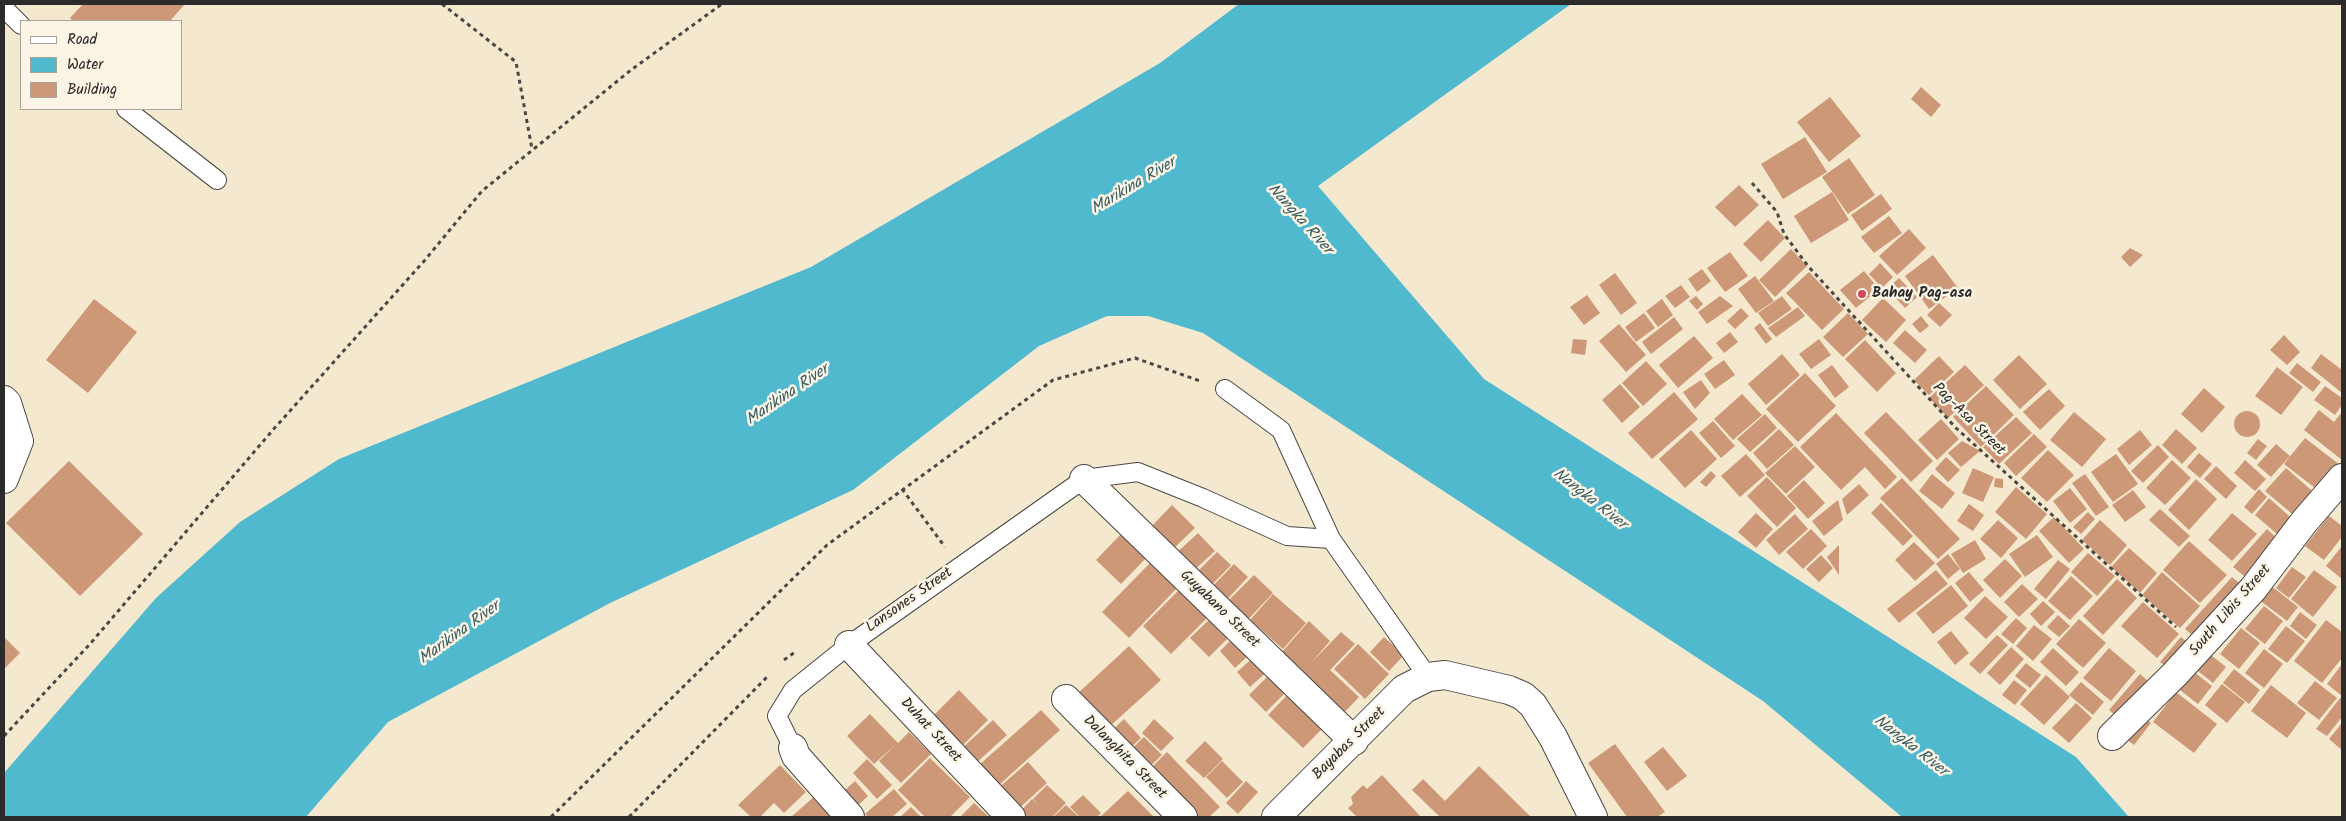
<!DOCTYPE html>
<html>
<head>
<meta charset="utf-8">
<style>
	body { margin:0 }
	#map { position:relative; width:2346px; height:821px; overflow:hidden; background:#f4e9cf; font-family:Kalam,sans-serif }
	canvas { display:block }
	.frame { position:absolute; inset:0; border:5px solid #2b2b2b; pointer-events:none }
	.legend { position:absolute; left:20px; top:20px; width:162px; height:90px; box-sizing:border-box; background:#fcf5e5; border:1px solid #a8a49b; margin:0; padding:6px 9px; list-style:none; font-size:15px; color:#2b2b2b }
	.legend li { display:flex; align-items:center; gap:10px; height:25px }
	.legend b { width:25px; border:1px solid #a8a49b }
</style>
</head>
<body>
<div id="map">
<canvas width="2346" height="821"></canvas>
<div class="frame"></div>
<ul class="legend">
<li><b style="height:6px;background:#fff"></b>Road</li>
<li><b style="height:14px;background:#51b9ce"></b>Water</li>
<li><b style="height:14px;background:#cc9878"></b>Building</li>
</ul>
</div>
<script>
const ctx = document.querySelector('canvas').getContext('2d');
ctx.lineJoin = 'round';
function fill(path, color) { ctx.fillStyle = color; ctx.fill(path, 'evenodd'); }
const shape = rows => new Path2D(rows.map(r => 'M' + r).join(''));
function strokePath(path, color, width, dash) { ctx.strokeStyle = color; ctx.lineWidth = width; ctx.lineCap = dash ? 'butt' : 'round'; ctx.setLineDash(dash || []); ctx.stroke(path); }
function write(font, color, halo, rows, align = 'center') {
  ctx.font = font + ' Kalam,sans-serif'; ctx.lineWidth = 5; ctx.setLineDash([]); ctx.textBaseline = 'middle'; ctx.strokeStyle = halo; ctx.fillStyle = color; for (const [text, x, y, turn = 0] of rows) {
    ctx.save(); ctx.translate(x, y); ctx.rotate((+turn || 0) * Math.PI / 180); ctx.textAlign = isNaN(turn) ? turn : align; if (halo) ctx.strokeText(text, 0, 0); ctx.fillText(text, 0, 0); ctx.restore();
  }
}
const water = shape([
	[1239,4,1571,4,1318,186,1484,379,2076,757,2129,817,1902,817,1763,701,1203,333,1148,316,1107,316,1039,346,853,490,610,603,388,722,306,817,4,817,4,773,156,598,240,522,339,459,811,267,1160,63]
]);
const building = shape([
	[83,4,185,4,170,21,73,21,70,18],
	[1921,87,1941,105,1931,117,1911,99],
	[1830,97,1861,136,1829,162,1797,122],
	[1805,137,1827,172,1783,199,1761,164],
	[1849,158,1875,195,1848,214,1822,177],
	[1739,185,1759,205,1735,227,1715,207],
	[1832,192,1849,220,1811,243,1794,216],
	[1881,194,1892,209,1862,231,1851,215],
	[1889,216,1902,233,1874,253,1861,237],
	[1768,220,1785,238,1761,262,1743,244],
	[1909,229,1926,248,1897,275,1879,256],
	[2130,248,2143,255,2130,267,2121,257],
	[1791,249,1807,266,1775,297,1759,280],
	[1730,252,1748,276,1725,292,1707,268],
	[1933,255,1958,288,1929,309,1905,276],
	[1880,263,1893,277,1882,288,1869,274],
	[1702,269,1711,281,1697,292,1688,279],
	[1864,271,1879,289,1856,308,1840,290],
	[1809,272,1844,309,1822,330,1786,293],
	[1615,273,1637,303,1621,315,1599,285],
	[1755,276,1774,301,1756,313,1738,289],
	[1899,278,1917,297,1905,308,1887,289],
	[1681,285,1690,297,1675,308,1665,296],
	[1587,295,1600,313,1584,325,1570,307],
	[1696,296,1703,304,1697,310,1689,301],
	[1720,296,1733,306,1707,324,1698,312],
	[1782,296,1792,309,1768,326,1758,313],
	[1883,298,1906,320,1886,342,1862,320],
	[94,299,137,332,88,393,46,360],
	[1662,299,1673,315,1658,327,1646,311],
	[1939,303,1952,315,1940,327,1927,315],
	[1798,307,1805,316,1776,337,1768,328],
	[1741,308,1749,316,1735,329,1727,321],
	[1644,313,1655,328,1636,342,1625,327],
	[1848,313,1868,334,1843,357,1823,337],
	[1921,316,1929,326,1920,333,1912,324],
	[1674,317,1683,329,1651,354,1642,342],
	[1760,323,1772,339,1766,344,1754,328],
	[1619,324,1646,355,1626,372,1599,341],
	[1905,330,1927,350,1915,363,1893,343],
	[1730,332,1738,342,1724,353,1716,343],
	[2284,335,2300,352,2287,365,2270,350],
	[1694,336,1713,358,1678,388,1659,365],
	[1573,339,1587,340,1585,355,1571,353],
	[1819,339,1831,355,1811,369,1799,354],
	[1865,340,1896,373,1877,392,1845,359],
	[1782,354,1800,375,1766,405,1748,384],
	[2321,354,2342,370,2342,393,2311,368],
	[2019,355,2047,384,2020,409,1993,380],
	[1939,356,1954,372,1929,395,1914,380],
	[1724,360,1735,375,1715,389,1704,374],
	[1646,361,1667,384,1643,406,1622,383],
	[2297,363,2321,382,2313,392,2289,373],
	[1832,365,1849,387,1835,398,1818,375],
	[1965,365,1984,385,1948,418,1929,398],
	[2277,367,2303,387,2281,415,2255,396],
	[1805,373,1836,406,1798,442,1766,409],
	[1701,380,1710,393,1695,409,1683,392],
	[1620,384,1640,407,1622,423,1602,400],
	[1986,386,2014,415,1981,447,1953,417],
	[2325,386,2342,398,2342,405,2335,415,2314,400],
	[2204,388,2225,407,2202,433,2181,414],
	[2049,389,2065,406,2040,430,2023,412],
	[1674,392,1698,419,1652,459,1628,433],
	[1742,394,1762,415,1733,440,1714,419],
	[2319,410,2334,422,2342,412,2342,460,2304,430],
	'2234 424a13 13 0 1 1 26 0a13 13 0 1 1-26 0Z',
	[1886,412,1933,461,1911,482,1864,433],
	[2074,412,2106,439,2082,467,2050,440],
	[1836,413,1897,477,1885,489,1865,467,1841,490,1800,447],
	[1765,414,1777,428,1750,452,1737,439],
	[2016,417,2032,433,1999,464,1983,447],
	[1941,419,1959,439,1937,460,1918,440],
	[1713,421,1735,446,1721,458,1699,433],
	[1779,429,1794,445,1767,469,1753,453],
	[2176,429,2197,448,2182,464,2162,445],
	[1691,430,1717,459,1685,488,1659,459],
	[2140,430,2152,445,2129,465,2117,449],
	[2034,434,2047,447,2016,476,2004,463],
	[2305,438,2340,465,2319,491,2284,464],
	[2258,439,2267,446,2256,460,2247,453],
	[1962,441,1980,451,1961,467,1948,453],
	[2276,444,2290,456,2271,477,2257,465],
	[2158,445,2169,457,2143,483,2131,471],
	[1795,446,1815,467,1786,494,1765,473],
	[2048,450,2074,475,2047,502,2021,478],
	[2199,453,2212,464,2200,478,2187,467],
	[1746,454,1765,475,1740,497,1721,476],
	[2116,454,2138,484,2113,502,2091,472],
	[1946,457,1960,470,1948,482,1935,469],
	[2172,460,2191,478,2165,505,2146,488],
	[2245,460,2266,479,2255,491,2234,473],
	[69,461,143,534,80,596,6,523],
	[2216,466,2237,486,2226,499,2204,479],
	[1973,468,1994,477,1983,502,1962,493],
	[2286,468,2318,496,2297,518,2265,491],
	[1711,471,1716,476,1706,487,1700,482],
	[1932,474,1955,493,1942,509,1919,491],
	[2085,474,2109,507,2096,516,2072,483],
	[1767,477,1796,508,1777,527,1747,496],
	[1902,478,1960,539,1938,559,1880,498],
	[1995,478,2003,479,2003,488,1994,487],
	[2196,479,2217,499,2189,530,2168,510],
	[1804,480,1825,503,1808,519,1787,496],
	[1859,484,1869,495,1847,515,1842,499],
	[2016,487,2047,514,2026,539,1995,512],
	[2070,488,2087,509,2070,523,2053,501],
	[2259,489,2267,497,2252,514,2244,507],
	[2133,490,2146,507,2125,522,2112,505],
	[2269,498,2298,524,2284,540,2255,515],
	[1838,500,1843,520,1824,536,1812,521],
	[1881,503,1913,536,1903,546,1871,513],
	[1969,504,1984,515,1973,531,1957,521],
	[1172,505,1195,528,1171,551,1149,529],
	[2160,509,2190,536,2179,547,2149,520],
	[2088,512,2095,519,2081,534,2073,527],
	[1756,513,1773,529,1756,548,1738,532],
	[2232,513,2257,534,2232,561,2208,540],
	[1795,514,1808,529,1779,555,1766,540],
	[2329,516,2342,526,2342,537,2324,560,2305,546],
	[2054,517,2084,549,2069,563,2039,531],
	[1998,520,2018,538,2001,558,1980,539],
	[2100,520,2127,545,2110,565,2082,540],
	[1811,529,1827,546,1803,569,1786,552],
	[2267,529,2282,543,2249,580,2233,567],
	[1122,533,1147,557,1121,584,1096,560],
	[1198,533,1215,551,1190,574,1173,556],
	[2037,535,2053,557,2025,577,2009,554],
	[1975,540,1986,559,1963,573,1951,554],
	[2189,541,2227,575,2200,603,2163,570],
	[1914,542,1935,563,1915,581,1895,560],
	[1839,545,1839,575,1827,557],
	[2342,546,2342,579,2326,566],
	[2129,548,2157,573,2140,593,2111,567],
	[1217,552,1231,565,1207,590,1193,576],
	[2088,553,2115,576,2097,596,2071,572],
	[1948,554,1960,569,1948,579,1936,564],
	[1821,555,1833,568,1819,582,1806,569],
	[2005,559,2022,576,2000,598,1983,580],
	[1153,560,1180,585,1129,638,1102,612],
	[2058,560,2070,569,2046,599,2034,589],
	[1234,564,1248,577,1221,606,1206,593],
	[2292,567,2306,577,2289,598,2276,588],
	[1936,570,1948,584,1899,623,1887,609],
	[2314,570,2337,587,2313,617,2291,599],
	[1969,572,1984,590,1970,602,1955,583],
	[2162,572,2200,606,2180,628,2142,595],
	[1254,575,1273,593,1242,626,1222,607],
	[2071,576,2093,596,2070,620,2048,601],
	[2232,577,2245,588,2198,640,2185,629],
	[2117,579,2137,598,2103,635,2083,616],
	[2022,584,2038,599,2019,617,2004,602],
	[1951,585,1968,606,1933,634,1916,613],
	[2270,585,2298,607,2287,621,2258,599],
	[1182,587,1210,615,1171,654,1143,626],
	[1273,594,1306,623,1283,649,1250,620],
	[1985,596,2008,617,1986,639,1964,618],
	[2043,601,2055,612,2041,626,2030,614],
	[2143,602,2179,634,2157,658,2121,626],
	[2264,606,2283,621,2265,644,2245,629],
	[2300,612,2317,625,2306,639,2290,626],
	[1214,615,1232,634,1209,657,1190,638],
	[2058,615,2070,626,2059,637,2047,627],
	[2016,618,2027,628,2013,644,2001,634],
	[2079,619,2106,643,2083,668,2056,644],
	[2326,620,2342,632,2342,658,2322,683,2294,661],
	[1309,621,1330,641,1311,663,1341,632,1355,644,1330,670,1359,697,1340,717,1298,676,1303,671,1282,652],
	[2034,625,2052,639,2033,661,2016,646],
	[2286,626,2305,641,2287,663,2268,649],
	[2241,628,2260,643,2239,669,2220,654],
	[1951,631,1969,653,1955,665,1937,642],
	[1236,635,1252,652,1235,668,1220,651],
	[1997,635,2008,645,1980,674,1969,664],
	[4,637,20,653,4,669],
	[1384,637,1404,655,1389,671,1370,652],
	[2181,637,2192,646,2172,671,2160,662],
	[1358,644,1389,674,1365,699,1334,669],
	[1129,646,1161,680,1108,728,1076,695],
	[2011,647,2024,659,2000,685,1987,673],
	[2053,648,2079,672,2066,686,2040,662],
	[2109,648,2136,671,2111,701,2083,678],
	[2264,649,2283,664,2264,688,2245,673],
	[1256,655,1270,669,1250,687,1237,672],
	[2211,655,2226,667,2213,683,2198,671],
	[2026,663,2041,675,2030,688,2015,676],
	[2342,664,2342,696,2327,684],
	[2234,669,2260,690,2249,704,2223,683],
	[1273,671,1290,688,1266,712,1249,695],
	[2194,672,2212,686,2198,704,2180,690],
	[2140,674,2154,686,2123,722,2109,710],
	[2046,675,2070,697,2044,725,2020,704],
	[2014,680,2027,690,2015,705,2002,695],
	[2315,681,2337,698,2319,720,2297,703],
	[2081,682,2104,702,2093,715,2069,695],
	[2222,684,2245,702,2227,723,2205,705],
	[2271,685,2306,713,2287,738,2251,711],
	[959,690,988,720,957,751,928,721],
	[1292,690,1327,724,1303,748,1268,715],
	[2176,692,2217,724,2194,753,2153,722],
	[2340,698,2342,700,2342,717,2327,736,2316,729],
	[2076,703,2092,718,2069,743,2052,728],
	[1041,710,1060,730,989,794,970,773],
	[2139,713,2151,723,2134,745,2121,735],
	[870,714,898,743,909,732,931,754,901,783,879,761,895,745,874,764,847,736],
	[1124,719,1141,738,1125,753,1107,735],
	[1154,719,1174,738,1161,751,1142,733],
	[993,720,1007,735,975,764,961,749],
	[2342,723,2342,750,2329,739],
	[1144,737,1162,755,1143,773,1125,755],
	[1205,741,1223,759,1204,778,1185,761],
	[1615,744,1665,812,1657,817,1627,817,1588,763],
	[1663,747,1687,776,1667,791,1644,762],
	[1167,752,1220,807,1209,817,1187,817,1145,774],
	[930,758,970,797,950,817,925,817,898,790],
	[867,759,892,785,877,799,853,773],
	[1222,761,1243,782,1227,798,1206,777],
	[1028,762,1047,783,1015,812,995,791],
	[780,765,806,792,784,813,774,803,760,817,751,817,738,805],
	[1479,766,1531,817,1440,817,1412,790,1423,779,1445,801],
	[1382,775,1421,817,1357,817,1348,808,1353,804,1351,797,1363,785,1367,789],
	[855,781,868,796,856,807,843,792],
	[1246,781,1258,792,1238,814,1226,803],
	[1047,785,1066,803,1052,817,1015,817,1032,799,1038,804,1033,799],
	[894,789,907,804,892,817,868,817,865,814],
	[1128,791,1154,817,1100,817],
	[1083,795,1101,813,1097,817,1080,817,1070,807],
	[815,796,834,817,791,817],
	[974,803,989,817,960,817],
	[1066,805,1079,817,1053,817],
	[911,807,921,817,900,817]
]);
const path = shape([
	[442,4,516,62,532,149],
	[1752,183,1777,212,1784,234,1808,266,1956,428,2176,627],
	[902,489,945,547],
	[784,660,795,652],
	[4,736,90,644,272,431,425,260,482,191,631,70,722,4],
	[551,817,827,545,1053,380,1135,358,1200,381],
	[629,817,769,675]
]);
const service = shape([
	[4,8,21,25],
	[126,109,217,180],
	[1225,389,1281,430,1331,539,1428,677],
	[793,748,777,716,793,690,849,645,1084,479,1138,472,1203,498,1287,536,1331,539]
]);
const minor = shape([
	[4,400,7,403,19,441,4,479],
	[1084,479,1354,741],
	[849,645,1011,817],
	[1066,699,1183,817],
	[2112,736,2175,674,2253,589,2304,522,2342,478],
	[793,748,796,756,850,817],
	[1276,817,1404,689,1428,677,1445,675,1509,690,1523,696,1533,705,1553,737,1593,817]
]);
const markers = [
	[1862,294,5,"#d1495b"]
];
const poiNames = [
	["Bahay Pag-asa",1872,294]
];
const streetNames = [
	["Pag-Asa Street",1968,420,45],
	["Lansones Street",910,601,-35],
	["Guyabano Street",1219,610,44],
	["South Libis Street",2231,611,-49],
	["Duhat Street",930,731,47],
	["Bayabas Street",1350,744,-45],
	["Dalanghita Street",1124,758,45]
];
const waterNames = [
	["Marikina River",1134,187,-31],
	["Nangka River",1299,220,48],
	["Marikina River",788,396,-34],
	["Nangka River",1589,500,38],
	["Marikina River",460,634,-36],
	["Nangka River",1910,747,38]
];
fill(water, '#51b9ce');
fill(building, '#cc9878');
strokePath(service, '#494844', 20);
strokePath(minor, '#494844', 30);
strokePath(path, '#494844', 3, [4, 4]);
strokePath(service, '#fff', 18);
strokePath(minor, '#fff', 28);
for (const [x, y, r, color] of markers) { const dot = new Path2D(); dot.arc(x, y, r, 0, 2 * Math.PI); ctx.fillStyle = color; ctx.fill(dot); strokePath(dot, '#fcf5e5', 2); }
write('bold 15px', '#2b2b2b', '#fcf5e5', poiNames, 'left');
write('15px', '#2b2b2b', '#fcf5e5', streetNames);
write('italic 16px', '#385d64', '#fcf5e5', waterNames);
</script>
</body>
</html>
